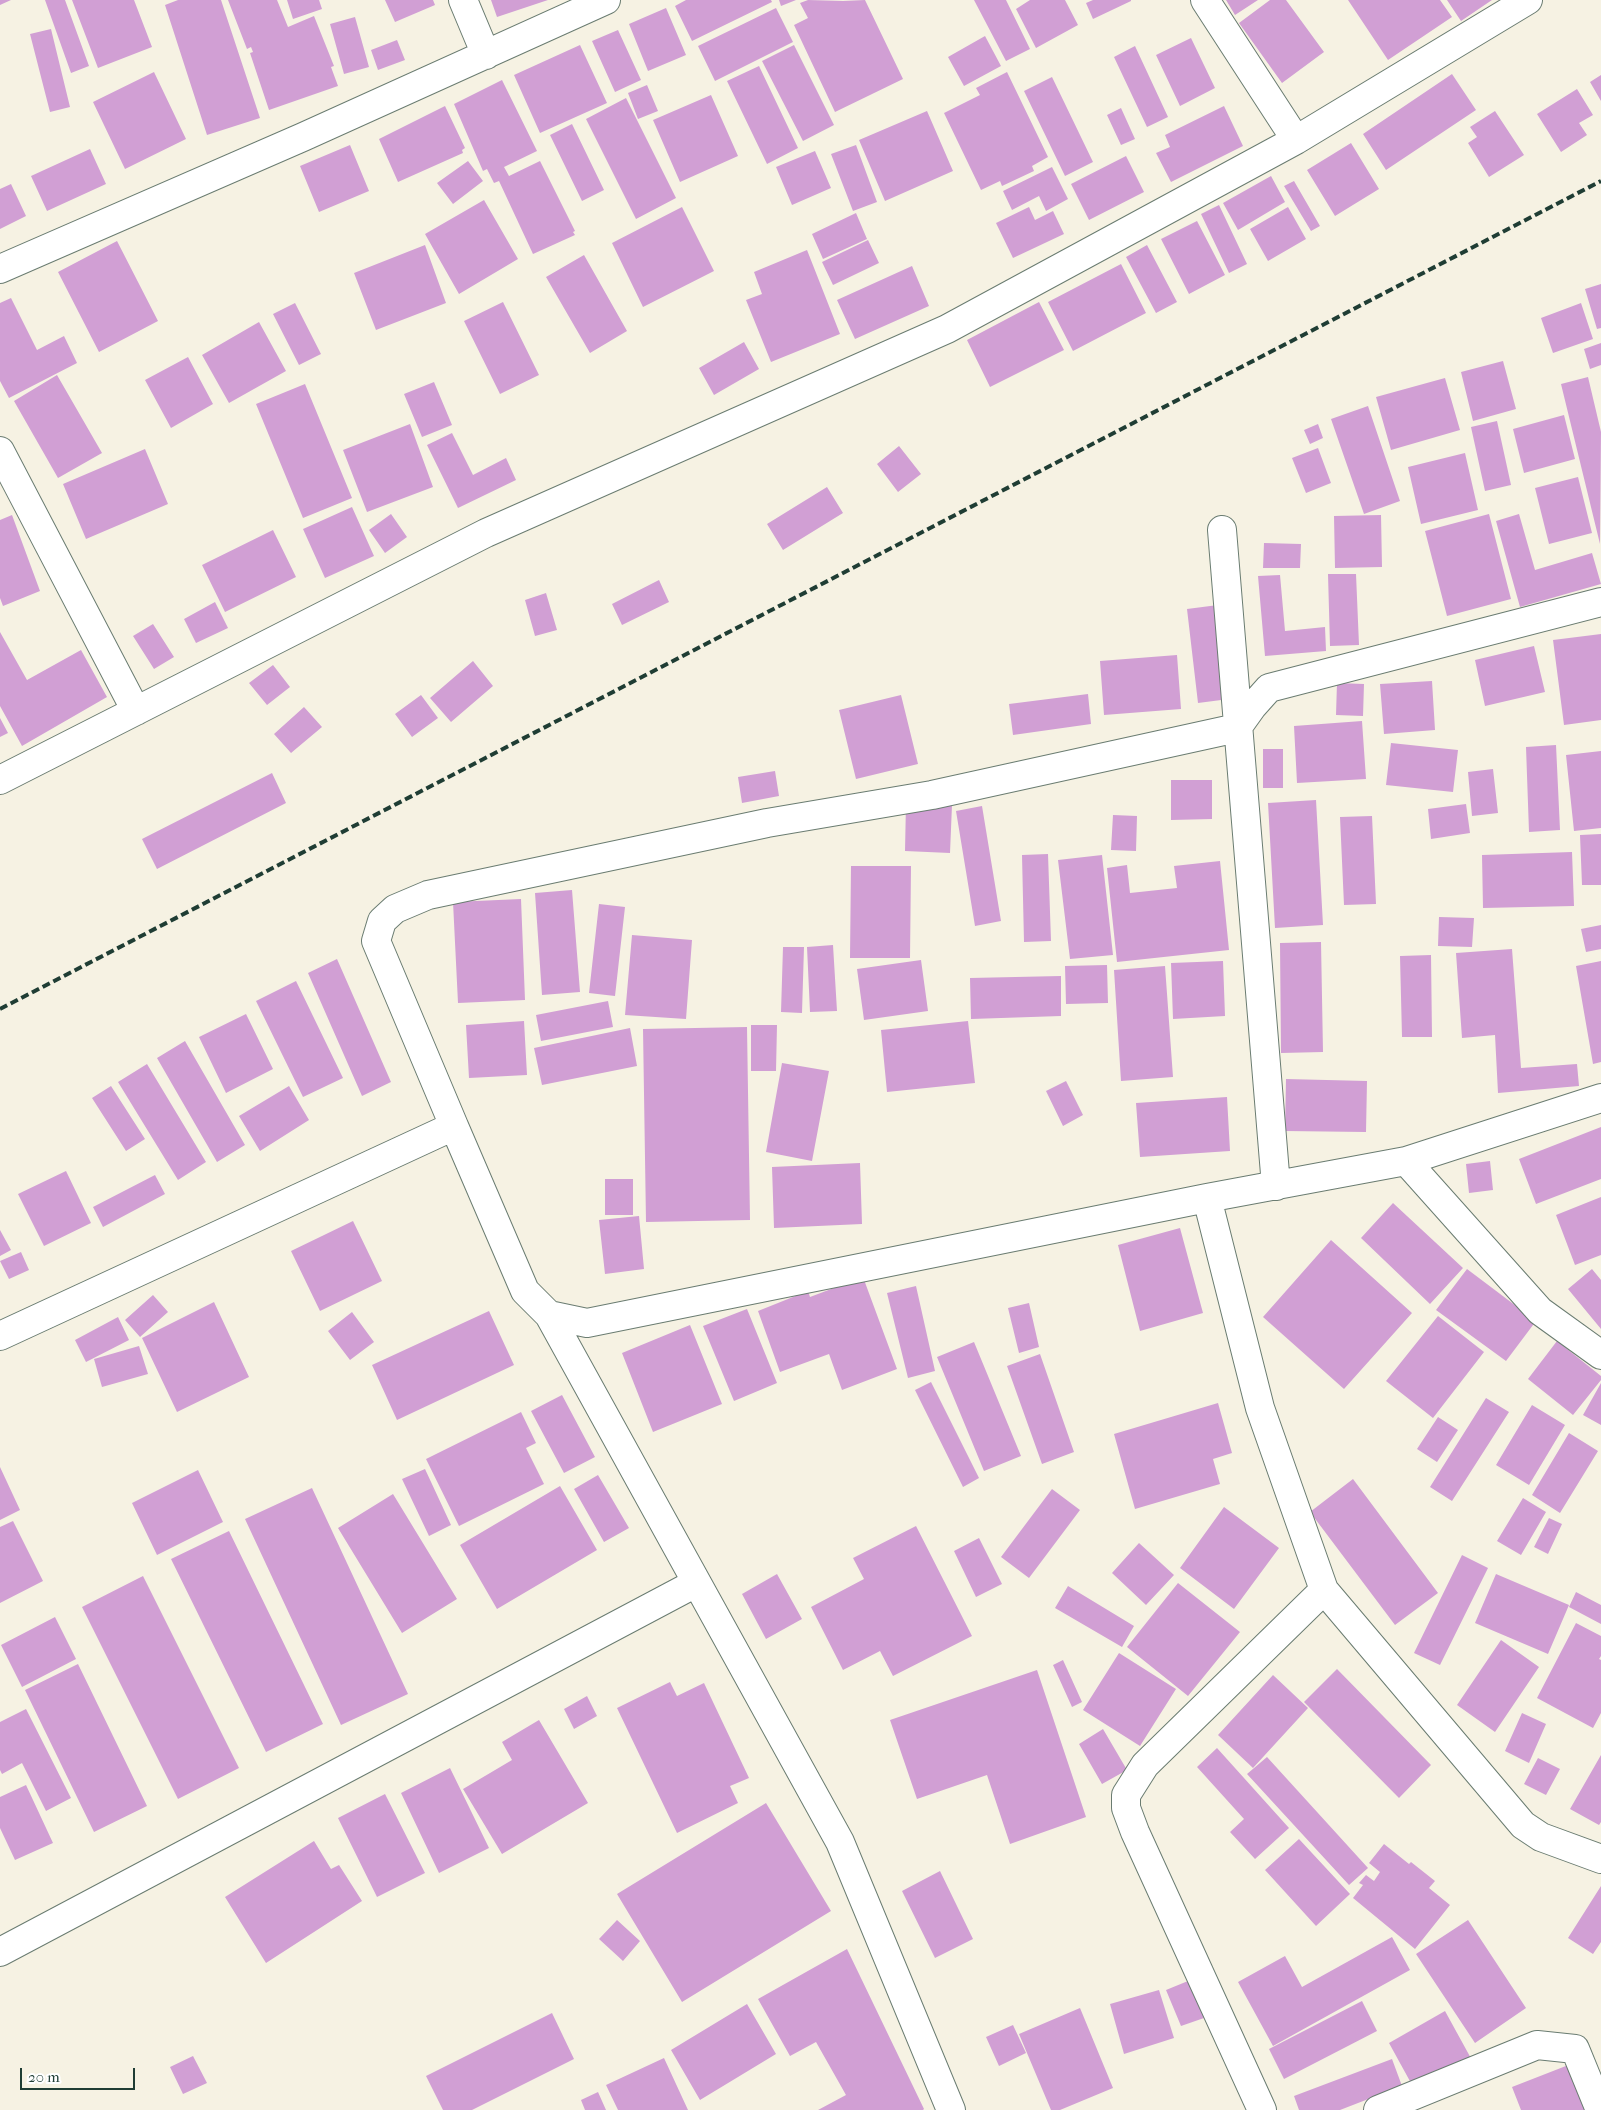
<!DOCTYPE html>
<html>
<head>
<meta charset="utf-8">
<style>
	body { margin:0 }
	#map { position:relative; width:1601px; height:2110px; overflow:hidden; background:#f6f2e3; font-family:"IM FELL French Canon",serif }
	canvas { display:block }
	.scale { position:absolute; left:20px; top:2068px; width:115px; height:22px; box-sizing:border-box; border:2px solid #1f3d34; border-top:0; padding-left:6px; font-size:15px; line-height:18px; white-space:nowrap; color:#1f3d34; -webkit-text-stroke:4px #fff; paint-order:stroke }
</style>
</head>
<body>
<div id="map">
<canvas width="1601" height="2110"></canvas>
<div class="scale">20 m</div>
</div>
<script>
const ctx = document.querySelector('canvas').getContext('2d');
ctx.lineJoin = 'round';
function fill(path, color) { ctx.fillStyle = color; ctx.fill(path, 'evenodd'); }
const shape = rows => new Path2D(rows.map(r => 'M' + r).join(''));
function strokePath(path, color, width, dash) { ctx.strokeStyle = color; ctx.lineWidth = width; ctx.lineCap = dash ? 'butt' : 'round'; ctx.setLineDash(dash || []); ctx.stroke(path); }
const building = shape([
	[0,0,11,0,0,5],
	[45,0,65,0,89,66,71,73],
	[72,0,134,0,152,47,98,68],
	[178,0,221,0,260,118,207,135,165,5],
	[228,0,277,0,288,27,314,16,334,66,331,67,338,86,269,110,250,53,253,52,251,47,247,49],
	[287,0,319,0,322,9,293,19],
	[385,0,433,0,435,5,395,22],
	[491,0,548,0,497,17],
	[686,0,771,0,772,2,692,41,675,6],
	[779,0,796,0,781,6],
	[808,0,843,1,865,0,903,79,835,112,794,25,808,18,800,3],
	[974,0,1006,0,1030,49,1006,61],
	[1030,0,1065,0,1078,25,1036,48,1016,9],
	[1093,0,1131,0,1131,1,1093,19,1086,3],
	[1226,0,1258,0,1235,15],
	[1270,0,1286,0,1324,52,1282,83,1239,23],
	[1348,0,1440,0,1452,17,1388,60],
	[1447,0,1492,0,1461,21],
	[666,8,686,55,648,71,629,24],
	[776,8,793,42,715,81,698,46],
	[355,17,369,67,344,74,330,24],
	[51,29,70,107,50,112,30,34],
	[618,30,641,80,615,92,592,41],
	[985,36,1001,66,964,86,948,57],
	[1191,38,1215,88,1180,106,1156,55],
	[397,40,405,60,378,70,371,50],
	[580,45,607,103,540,133,514,75],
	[794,45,834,125,803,141,762,61],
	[1135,46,1168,117,1147,127,1114,57],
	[759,66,798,148,767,164,727,81],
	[154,72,186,139,125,169,93,102],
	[1007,72,1048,157,1032,166,1034,171,1002,186,1000,181,981,190,944,113,980,95,976,88],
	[1452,74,1476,110,1386,170,1363,134],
	[1601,75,1601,101,1590,82],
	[1052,77,1093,162,1065,176,1024,91],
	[502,80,537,151,504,167,509,176,540,161,575,231,573,232,575,235,533,254,499,181,494,183,487,169,483,171,454,104],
	[647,85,658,111,638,119,628,93],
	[1577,89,1593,115,1579,123,1587,135,1561,152,1537,114],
	[711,95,738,156,680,182,653,120],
	[626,98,676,198,636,219,586,119],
	[445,106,465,148,462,150,463,153,398,182,379,139],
	[1224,106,1243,146,1171,182,1156,153,1170,147,1165,135],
	[1121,108,1135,139,1121,145,1107,115],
	[927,111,953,171,885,201,859,140],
	[1495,111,1524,155,1489,177,1468,143,1477,137,1470,127],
	[572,124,604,190,582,201,550,135],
	[1351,143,1379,189,1335,216,1307,170],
	[350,145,369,191,319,212,300,166],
	[856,145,877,202,853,211,831,154],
	[90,149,106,184,47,211,31,176],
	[815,151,831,188,792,205,776,167],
	[1126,156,1144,192,1089,220,1071,184],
	[468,161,483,181,453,204,437,183],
	[1052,167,1068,199,1046,211,1039,196,1012,210,1003,191],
	[1271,176,1285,202,1238,230,1223,203],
	[1294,181,1320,226,1311,231,1284,186],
	[11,184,26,216,0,229,0,189],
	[484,200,518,259,459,294,425,234],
	[1219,205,1247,264,1229,273,1201,214],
	[682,207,714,271,643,307,612,243],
	[1029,207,1035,220,1053,211,1064,234,1013,258,996,223],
	[1288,207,1306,239,1268,261,1250,229],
	[856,213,867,239,823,259,812,234],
	[1197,221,1225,275,1189,294,1161,239],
	[868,240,879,263,833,285,822,262],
	[117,241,158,321,99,352,58,272],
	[425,245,446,303,376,330,354,273],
	[1147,245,1177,302,1156,313,1126,257],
	[807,250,840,334,771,362,746,300,762,294,754,272],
	[584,255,627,331,590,353,546,277],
	[1121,264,1146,313,1073,351,1048,302],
	[912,266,929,306,855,339,837,300],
	[1601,284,1601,328,1597,329,1585,289],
	[11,298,37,350,64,336,77,363,9,398,0,381,0,303],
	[503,302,539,375,500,394,464,321],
	[1039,302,1064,350,990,387,967,340],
	[295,303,321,354,299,365,273,314],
	[1581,303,1593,339,1553,353,1541,318],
	[259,322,286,371,229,403,202,355],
	[744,342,759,369,714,395,699,368],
	[1601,343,1601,365,1590,369,1584,349],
	[188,357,213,404,171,428,145,380],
	[1503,361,1516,409,1473,421,1461,372],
	[57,375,102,453,58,478,14,401],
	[1588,377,1601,432,1600,544,1561,384],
	[1445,378,1460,430,1391,450,1376,397],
	[434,382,452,425,422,437,404,394],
	[305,384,352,498,303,518,256,404],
	[1368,406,1400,501,1364,514,1331,419],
	[1564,415,1575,459,1524,473,1513,429],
	[1497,421,1511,485,1485,491,1471,427],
	[410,424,433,487,367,512,343,450],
	[1318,424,1323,438,1310,444,1304,430],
	[452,433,473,475,506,458,516,480,458,508,427,445],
	[899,446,921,474,898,492,877,464],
	[1318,448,1331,483,1306,493,1292,458],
	[145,449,168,504,86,539,63,484],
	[1465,453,1478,510,1421,524,1408,467],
	[1578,477,1592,533,1549,544,1535,488],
	[827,487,843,513,783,550,767,524],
	[352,507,374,556,325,578,303,529],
	[391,514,407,537,385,553,369,530],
	[1489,514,1511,599,1447,616,1425,531],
	[1519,514,1535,570,1592,553,1601,584,1520,607,1496,521],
	[12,515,40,591,3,606,0,598,0,520],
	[1381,515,1382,567,1335,568,1334,516],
	[273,530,296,577,225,612,202,565],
	[1264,543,1301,544,1300,568,1263,568],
	[1328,574,1356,574,1359,645,1330,646],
	[1280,575,1285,631,1325,627,1326,651,1265,656,1258,576],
	[659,580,669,602,622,625,612,604],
	[546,593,557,630,535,636,525,600],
	[215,602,228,628,196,643,184,619],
	[1218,605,1229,699,1198,703,1187,609],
	[153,624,174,657,154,669,133,636],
	[0,632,27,680,81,650,107,697,22,746,0,706],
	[1601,634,1601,720,1564,725,1553,640],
	[1534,646,1545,692,1485,706,1475,660],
	[1177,655,1181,709,1104,715,1100,661],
	[473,661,493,686,451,722,430,698],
	[273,665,290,687,267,705,249,683],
	[1432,681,1435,730,1384,734,1380,684],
	[1337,683,1364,684,1363,716,1336,715],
	[1088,694,1091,724,1013,735,1009,704],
	[421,695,438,718,412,737,395,714],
	[901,695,918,764,856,779,839,710],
	[304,707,322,727,291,753,274,734],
	[0,718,8,733,0,737],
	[1362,721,1366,779,1297,783,1294,726],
	[1391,743,1458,750,1453,792,1386,785],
	[1556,745,1560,830,1529,832,1526,747],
	[1263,749,1283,749,1283,788,1263,788],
	[1601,751,1601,828,1574,831,1566,755],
	[1493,769,1498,813,1472,816,1468,772],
	[775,771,779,796,742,803,738,777],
	[272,773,286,803,157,869,142,839],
	[1171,780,1212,780,1212,819,1171,820],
	[1316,800,1323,925,1275,928,1268,803],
	[906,803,952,805,950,853,905,851],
	[1466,804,1470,833,1431,839,1428,809],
	[982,806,1001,921,975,926,956,811],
	[1113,815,1137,816,1136,851,1111,850],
	[1372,816,1376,904,1344,905,1340,817],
	[1601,834,1601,885,1582,885,1580,835],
	[1572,852,1574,906,1483,908,1482,855],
	[1048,854,1051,941,1024,942,1022,855],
	[1102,855,1113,955,1070,959,1058,860],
	[1220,861,1229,950,1117,962,1107,868,1127,865,1130,893,1177,888,1174,866],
	[851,866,911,866,910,958,850,958],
	[572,890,580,992,542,995,535,893],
	[521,899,525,1000,458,1003,453,902],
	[599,904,625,907,615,996,589,993],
	[1439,917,1474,918,1472,947,1438,946],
	[1601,925,1601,949,1586,952,1581,929],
	[632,935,692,940,686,1019,625,1015],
	[1321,942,1323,1052,1281,1053,1280,943],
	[833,945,837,1011,810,1012,807,947],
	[783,947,804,947,802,1013,781,1012],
	[1512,949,1521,1068,1577,1064,1579,1086,1498,1093,1495,1035,1462,1038,1456,953],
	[1431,955,1432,1037,1402,1037,1400,956],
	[337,959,391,1082,362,1096,308,973],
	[921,960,928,1011,864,1020,857,969],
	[1223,961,1225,1016,1173,1019,1171,963],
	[1601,961,1601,1062,1593,1064,1576,966],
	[1107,965,1108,1003,1066,1004,1065,966],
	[1165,966,1173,1077,1121,1081,1114,970],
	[1061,976,1061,1016,971,1019,970,978],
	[296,981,343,1078,303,1097,256,1001],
	[608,1001,613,1027,541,1041,536,1015],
	[246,1014,273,1069,226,1093,199,1037],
	[524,1021,527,1075,469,1078,466,1025],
	[968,1021,975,1083,887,1092,881,1030],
	[751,1025,777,1025,776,1071,751,1071],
	[747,1027,750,1220,646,1222,643,1029],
	[630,1028,637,1066,542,1085,534,1048],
	[185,1041,245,1145,217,1162,157,1058],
	[782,1063,829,1071,812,1161,766,1152],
	[147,1064,206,1162,178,1180,118,1082],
	[1286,1079,1367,1081,1366,1132,1285,1131],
	[1066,1081,1083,1115,1063,1126,1046,1091],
	[111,1086,145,1139,126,1151,92,1098],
	[289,1086,309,1120,260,1151,239,1116],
	[1227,1097,1230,1151,1140,1157,1136,1103],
	[1601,1127,1601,1179,1536,1204,1519,1159],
	[1490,1161,1493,1190,1469,1193,1466,1164],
	[860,1163,862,1224,774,1228,772,1167],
	[66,1171,91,1223,44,1246,18,1194],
	[155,1175,165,1194,103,1227,93,1207],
	[605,1179,633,1179,633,1215,605,1215],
	[1601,1197,1601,1255,1575,1265,1556,1215],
	[1393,1203,1463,1268,1430,1304,1361,1238],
	[639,1216,644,1269,605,1274,599,1220],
	[353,1221,382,1281,320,1311,291,1251],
	[1180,1228,1203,1313,1140,1331,1118,1245],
	[0,1230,11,1250,0,1256],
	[1331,1240,1412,1313,1344,1389,1263,1317],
	[21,1252,29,1270,9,1279,0,1261],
	[1467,1269,1536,1321,1506,1361,1436,1310],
	[1592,1269,1601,1280,1601,1329,1568,1289],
	[863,1277,897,1369,842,1390,829,1354,780,1372,758,1311,808,1291,810,1297],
	[916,1286,935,1371,908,1378,887,1293],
	[153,1295,168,1312,140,1337,125,1320],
	[214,1302,249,1377,177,1412,142,1338],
	[1029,1303,1039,1347,1019,1353,1008,1308],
	[747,1309,777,1383,734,1401,703,1326],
	[489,1311,514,1365,397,1420,372,1365],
	[352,1312,374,1342,350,1360,328,1331],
	[1438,1316,1484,1352,1433,1418,1386,1381],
	[118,1317,129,1340,86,1362,75,1340],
	[690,1325,722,1404,653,1432,622,1353],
	[1557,1341,1601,1376,1601,1380,1573,1415,1528,1379],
	[974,1342,1021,1456,984,1471,937,1357],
	[139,1346,148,1374,102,1387,94,1359],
	[1040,1354,1074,1452,1042,1464,1007,1366],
	[931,1382,979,1478,963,1487,915,1390],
	[1601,1383,1601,1425,1583,1415],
	[562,1395,595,1457,564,1473,531,1411],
	[1486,1398,1509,1412,1452,1501,1430,1487],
	[1218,1403,1232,1453,1213,1459,1220,1484,1135,1509,1114,1434],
	[1532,1405,1565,1425,1529,1485,1496,1465],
	[521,1412,536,1443,526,1448,544,1484,459,1526,426,1459],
	[1438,1417,1458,1430,1437,1462,1417,1449],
	[1569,1433,1598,1451,1560,1513,1532,1495],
	[0,1467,20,1510,0,1520],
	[425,1469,451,1525,429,1536,402,1479],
	[198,1470,223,1522,157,1555,132,1503],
	[598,1475,629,1528,604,1542,574,1489],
	[1353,1479,1438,1593,1395,1625,1310,1512],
	[560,1486,597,1550,497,1609,460,1545],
	[312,1488,408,1694,341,1725,245,1519],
	[1052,1489,1080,1510,1029,1578,1001,1557],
	[393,1494,457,1599,402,1633,338,1528],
	[1523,1498,1546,1512,1521,1555,1497,1541],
	[1224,1507,1279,1548,1234,1609,1180,1568],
	[1549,1518,1562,1524,1548,1554,1534,1547],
	[13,1521,43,1581,0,1603,0,1527],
	[916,1526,972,1636,893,1676,880,1651,843,1670,811,1607,864,1579,853,1558],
	[229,1531,323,1724,266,1752,171,1559],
	[979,1538,1002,1584,976,1597,954,1551],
	[1139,1543,1174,1575,1146,1605,1112,1573],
	[1462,1555,1488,1568,1440,1665,1414,1653],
	[777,1574,802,1619,766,1639,742,1594],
	[1496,1574,1569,1605,1548,1654,1475,1623],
	[143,1576,239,1768,178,1799,82,1607],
	[1178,1583,1240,1632,1188,1696,1127,1647],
	[1068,1586,1134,1626,1122,1647,1055,1608],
	[1576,1592,1601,1605,1601,1624,1569,1607],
	[55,1617,76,1659,22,1687,1,1645],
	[1576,1623,1601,1636,1601,1656,1599,1659,1601,1660,1601,1713,1593,1728,1537,1698],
	[1501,1640,1539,1667,1495,1732,1457,1705],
	[1119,1653,1176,1689,1140,1746,1083,1710],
	[1063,1660,1082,1702,1072,1707,1053,1665],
	[78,1664,147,1806,94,1832,25,1690],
	[1337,1669,1431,1765,1399,1798,1304,1702],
	[1037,1670,1086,1817,1010,1844,987,1775,917,1799,890,1720],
	[1273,1675,1308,1708,1253,1768,1218,1735],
	[670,1682,677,1696,704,1683,749,1778,730,1786,738,1803,677,1833,617,1708],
	[587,1696,597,1716,574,1729,564,1709],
	[26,1709,71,1798,46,1811,22,1763,2,1774,0,1770,0,1722],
	[1522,1713,1546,1724,1529,1763,1505,1751],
	[539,1720,588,1803,502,1854,463,1789,512,1760,502,1742],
	[1103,1729,1127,1770,1102,1784,1079,1744],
	[1217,1748,1289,1828,1255,1859,1230,1832,1244,1819,1197,1767],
	[1601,1755,1601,1822,1599,1825,1570,1809],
	[1267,1757,1368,1868,1349,1885,1247,1774],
	[1538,1758,1560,1769,1546,1795,1524,1784],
	[450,1768,489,1848,439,1873,401,1793],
	[26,1785,53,1843,15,1860,0,1828,0,1797],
	[385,1794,425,1873,377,1897,338,1818],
	[766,1803,831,1911,682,2002,617,1894],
	[1299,1839,1350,1894,1316,1926,1265,1870],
	[314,1841,331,1869,339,1865,362,1901,266,1963,225,1897],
	[1384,1844,1409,1864,1411,1862,1435,1881,1429,1888,1450,1905,1415,1949,1353,1898,1363,1885,1359,1883,1366,1875,1374,1881,1380,1872,1369,1863],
	[940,1871,973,1939,935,1958,902,1891],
	[1601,1886,1601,1942,1593,1954,1568,1938],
	[617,1920,640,1941,623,1961,599,1939],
	[1468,1920,1526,2008,1475,2043,1416,1954],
	[1392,1937,1410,1970,1273,2046,1238,1982,1285,1956,1302,1987],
	[847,1949,924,2109,923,2110,818,2110,846,2095,816,2042,790,2056,758,1999],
	[1188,1981,1204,2018,1181,2026,1166,1990],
	[1159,1990,1174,2038,1124,2054,1110,2004],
	[1362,2001,1377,2031,1284,2079,1269,2049],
	[747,2004,776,2054,700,2100,671,2050],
	[1080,2008,1113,2088,1060,2110,1051,2110,1019,2034],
	[1445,2011,1473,2062,1417,2094,1389,2043],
	[552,2013,574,2059,472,2110,443,2110,426,2076],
	[1013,2025,1026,2053,999,2066,986,2037],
	[193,2056,207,2083,183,2094,170,2067],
	[664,2058,688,2110,618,2110,606,2085],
	[1392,2059,1402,2086,1340,2110,1299,2110,1294,2096],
	[1571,2064,1589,2110,1521,2110,1512,2087],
	[598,2092,606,2110,585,2110,581,2100]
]);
const street = shape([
	[463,0,486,55],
	[1205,0,1296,140],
	[0,269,303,137,606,0],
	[0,451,136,711],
	[1222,530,1276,1186],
	[0,780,486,533,947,329,1296,140,1528,0],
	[454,1126,376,941,382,921,395,909,428,895,767,823,932,795,1237,728,1252,707,1269,688,1601,602],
	[1406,1161,1540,1311,1601,1355],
	[1207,1198,1260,1408,1324,1590,1523,1825,1541,1837,1601,1859],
	[549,1315,587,1323,1207,1198,1406,1161,1601,1098],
	[0,1336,454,1126,525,1291,549,1315,840,1842,951,2110],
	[0,1952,696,1583],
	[1262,2110,1135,1832,1126,1808,1126,1795,1145,1765,1324,1590],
	[1378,2110,1537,2045,1575,2049,1600,2110]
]);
const rail = shape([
	[0,1009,1601,181]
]);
fill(building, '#d19fd4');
strokePath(street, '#6a7c71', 30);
strokePath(street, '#fff', 28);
strokePath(rail, '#1f3d34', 4, [8, 4]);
</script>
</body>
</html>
